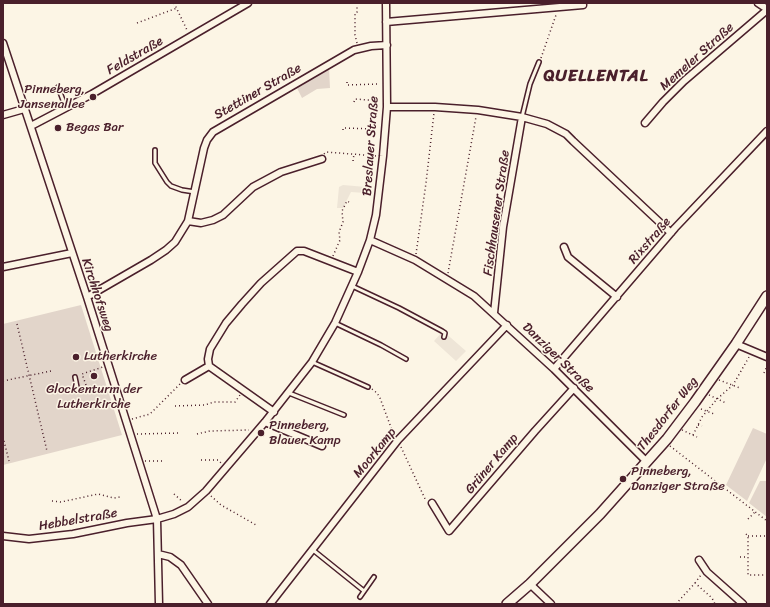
<!DOCTYPE html>
<html>
<head>
<meta charset="utf-8">
<style>
	body { margin:0 }
	#map { position:relative; width:770px; height:607px; overflow:hidden; background:#fcf5e5; font-family:Sriracha,sans-serif }
	canvas { display:block }
	.frame { position:absolute; inset:0; border:4px solid #4a1f2b; pointer-events:none }
</style>
</head>
<body>
<div id="map">
<canvas width="770" height="607"></canvas>
<div class="frame"></div>
</div>
<script>
const ctx = document.querySelector('canvas').getContext('2d');
ctx.lineJoin = 'round';
function fill(path, color) { ctx.fillStyle = color; ctx.fill(path, 'evenodd'); }
const shape = rows => new Path2D(rows.map(r => 'M' + r).join(''));
function strokePath(path, color, width, dash) { ctx.strokeStyle = color; ctx.lineWidth = width; ctx.lineCap = dash ? 'butt' : 'round'; ctx.setLineDash(dash || []); ctx.stroke(path); }
function write(font, color, halo, rows, align = 'center') {
  ctx.font = font + ' Sriracha,sans-serif'; ctx.lineWidth = 3; ctx.setLineDash([]); ctx.textBaseline = 'middle'; ctx.strokeStyle = halo; ctx.fillStyle = color; for (const [text, x, y, turn = 0] of rows) {
    ctx.save(); ctx.translate(x, y); ctx.rotate((+turn || 0) * Math.PI / 180); ctx.textAlign = isNaN(turn) ? turn : align; if (halo) ctx.strokeText(text, 0, 0); ctx.fillText(text, 0, 0); ctx.restore();
  }
}
const built = shape([
	[343,185,366,187,365,193,351,192,343,208,337,208,339,187],
	[443,331,466,351,456,361,434,341]
]);
const green = shape([
	[329,68,330,88,317,89,302,98,297,88],
	[81,305,122,435,3,465,3,324],
	[753,428,767,434,767,458,747,501,726,485],
	[760,481,767,481,767,517,749,503]
]);
const path = shape([
	[174,3,187,30],
	[137,23,177,8],
	[357,43,355,35,355,13,357,12,357,7,358,7],
	[541,58,556,15],
	[347,82,347,85,378,84],
	[354,102,355,99,368,100,378,96],
	[343,130,343,128,377,129],
	[324,154,326,152,377,156],
	[353,161,354,154],
	[416,254,426,183,434,113],
	[333,256,340,240,339,232,343,222,342,211,347,201,349,202],
	[448,273,476,117],
	[17,324,47,451],
	[764,373,767,366],
	[719,380,740,388],
	[3,381,51,371],
	[86,385,82,374,103,367],
	[372,389,377,393,380,398,392,430,396,434],
	[709,395,726,403],
	[175,406,205,405,214,402,235,402,240,395],
	[701,409,714,414],
	[132,419,150,414,180,384],
	[698,425,702,426],
	[682,430,697,437],
	[137,434,180,433],
	[197,434,210,431,249,430],
	[693,435,702,417,717,399,733,385,749,357],
	[3,437,9,461],
	[670,446,767,521],
	[401,447,426,501],
	[201,460,218,460,222,464],
	[145,461,165,461],
	[174,494,183,502],
	[211,496,221,505,256,525],
	[52,501,61,502,98,494,114,498,120,497],
	[748,519,755,512],
	[746,534,748,536,748,575,767,575],
	[748,536,767,536],
	[740,557,747,557],
	[695,583,701,575],
	[676,604,695,583,712,598,715,604]
]);
const lane = shape([
	[58,87,66,108],
	[522,117,530,84,539,62],
	[155,150,155,163,167,182,171,186,182,190,195,192],
	[352,286,399,308,442,331,445,333,444,337],
	[335,323,381,345,406,359],
	[312,362,368,387],
	[75,377,77,387],
	[289,393,344,415],
	[313,550,364,591],
	[360,597,374,577]
]);
const street = shape([
	[758,3,767,9],
	[386,22,583,5],
	[3,43,87,297,157,519,159,604],
	[387,107,435,107,478,110,522,117,547,124,566,134,573,141,671,233],
	[3,115,24,109],
	[645,123,663,102,684,81,767,10],
	[31,126,92,94,248,3],
	[188,221,201,223,213,220,223,215,253,187,281,172,322,159],
	[370,240,415,260,474,296,554,369,647,462],
	[564,247,568,257,617,297],
	[3,267,72,253],
	[87,297,151,260,166,250,175,242,188,221,204,148,207,140,213,132,354,50,371,46,387,45],
	[494,313,503,227,522,117],
	[736,344,767,357],
	[554,369,675,228,767,131],
	[185,380,209,366],
	[274,412,209,366,208,359,210,349,226,323,242,304,261,283,297,251,304,251,358,272],
	[265,422,322,446],
	[432,503,449,531,535,431,574,388],
	[3,536,29,539,73,534,127,523,157,519,174,514,188,507,206,491,265,422,312,362,335,323,358,272,370,240,376,215,383,156,387,107,386,3],
	[158,554,170,557,181,565,208,604],
	[699,560,707,572,743,604],
	[530,584,551,604],
	[270,604,398,440,507,325]
]);
const secondary = shape([
	[507,604,530,584,600,514,667,439,695,402,736,344,767,296]
]);
const markers = [
	[93,97,4,"#4a1f2b"],
	[58,128,4,"#4a1f2b"],
	[76,357,4,"#4a1f2b"],
	[94,376,4,"#4a1f2b"],
	[261,433,4,"#4a1f2b"],
	[623,479,4,"#4a1f2b"]
];
const streetNames = [
	["Feldstraße",135,56,-30],
	["Memeler Straße",697,57,-42],
	["Stettiner Straße",258,92,-30],
	["Breslauer Straße",371,146,-86],
	["Fischhausener Straße",497,213,-82],
	["Rixstraße",650,241,-49],
	["Kirchhofsweg",97,295,72],
	["Danziger Straße",558,358,44],
	["Thesdorfer Weg",668,414,-52],
	["Moorkamp",375,453,-51],
	["Grüner Kamp",492,464,-50],
	["Hebbelstraße",78,520,-10]
];
const poiNames = [
	["Pinneberg,",85,90,"right"],
	["Jansenallee",85,105,"right"],
	["Begas Bar",66,128],
	["Lutherkirche",84,357],
	["Glockenturm der",94,390,"center"],
	["Lutherkirche",94,405,"center"],
	["Pinneberg,",269,426],
	["Blauer Kamp",269,441],
	["Pinneberg,",631,472],
	["Danziger Straße",631,487]
];
const districtNames = [
	["QUELLENTAL",596,77]
];
fill(built, '#eee5d7');
fill(green, '#e2d5ca');
strokePath(lane, '#4a1f2b', 6);
strokePath(street, '#4a1f2b', 9);
strokePath(secondary, '#4a1f2b', 12);
strokePath(path, '#4a1f2b', 1.5, [1, 3]);
strokePath(lane, '#fcf5e5', 3);
strokePath(street, '#fcf5e5', 6);
strokePath(secondary, '#fcf5e5', 9);
for (const [x, y, r, color] of markers) { const dot = new Path2D(); dot.arc(x, y, r, 0, 2 * Math.PI); ctx.fillStyle = color; ctx.fill(dot); strokePath(dot, '#fcf5e5', 1.5); }
write('13px', '#4a1f2b', '#fcf5e5', streetNames);
write('13px', '#4a1f2b', '#fcf5e5', poiNames, 'left');
ctx.letterSpacing = '1px';
write('bold 17px', '#4a1f2b', '#fcf5e5', districtNames);
ctx.letterSpacing = '0px';
</script>
</body>
</html>
